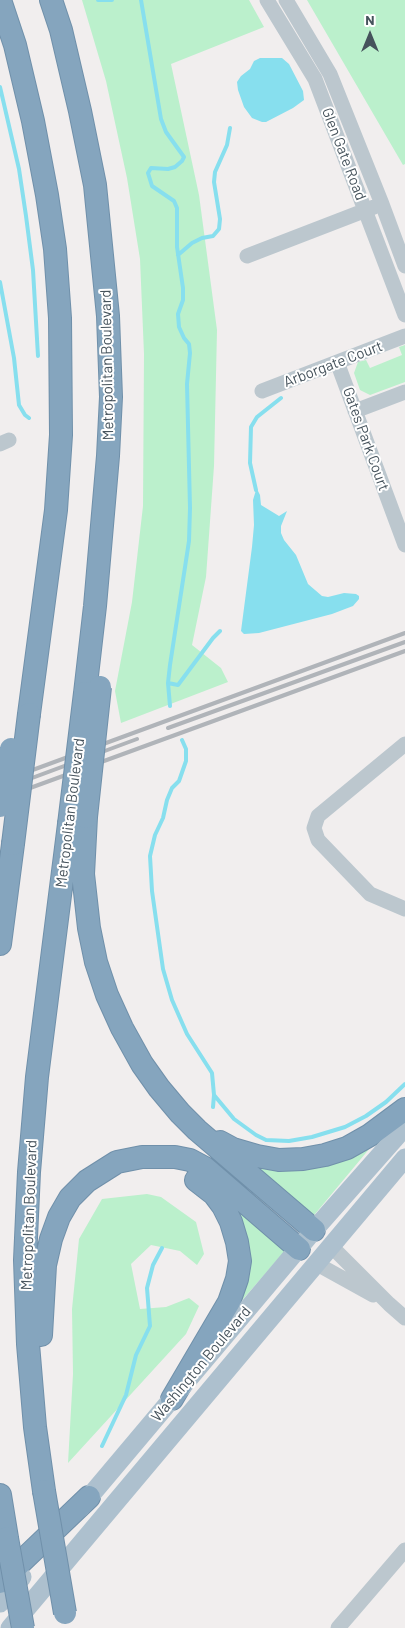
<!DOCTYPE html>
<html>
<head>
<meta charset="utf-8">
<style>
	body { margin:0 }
	#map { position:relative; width:405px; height:1628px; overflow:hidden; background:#f1eeee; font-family:Barlow,sans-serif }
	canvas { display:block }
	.north { position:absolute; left:345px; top:10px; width:50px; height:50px; -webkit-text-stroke:4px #fff; paint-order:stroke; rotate:0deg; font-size:14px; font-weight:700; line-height:20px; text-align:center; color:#46535c }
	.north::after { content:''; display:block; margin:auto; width:18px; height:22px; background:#46535c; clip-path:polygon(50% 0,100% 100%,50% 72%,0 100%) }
</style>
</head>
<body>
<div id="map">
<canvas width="405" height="1628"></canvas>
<div class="north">N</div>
</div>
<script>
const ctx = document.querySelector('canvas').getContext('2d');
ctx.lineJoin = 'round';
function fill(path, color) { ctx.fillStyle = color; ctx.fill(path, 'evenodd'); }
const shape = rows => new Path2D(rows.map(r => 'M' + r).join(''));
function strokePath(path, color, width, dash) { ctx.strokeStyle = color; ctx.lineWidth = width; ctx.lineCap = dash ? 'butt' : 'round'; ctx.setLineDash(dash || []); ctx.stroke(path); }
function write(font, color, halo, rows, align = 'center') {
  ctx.font = font + ' Barlow,sans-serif'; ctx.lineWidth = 4; ctx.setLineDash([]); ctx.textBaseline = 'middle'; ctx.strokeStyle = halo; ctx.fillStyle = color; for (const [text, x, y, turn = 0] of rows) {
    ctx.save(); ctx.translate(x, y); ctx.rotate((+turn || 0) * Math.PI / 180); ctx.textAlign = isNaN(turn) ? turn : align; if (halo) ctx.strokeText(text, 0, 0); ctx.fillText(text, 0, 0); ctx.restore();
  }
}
const green = shape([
	[82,0,249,0,264,27,171,64,199,195,217,330,214,466,206,577,192,645,221,668,228,682,121,723,115,691,132,602,143,506,144,354,140,259,127,178,106,81],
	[307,0,405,0,405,164,403,165],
	[405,345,405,382,370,395,360,390,354,373,358,362,366,360,370,368,402,355,399,347],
	[375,1142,315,1214,312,1216,246,1159],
	[147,1194,161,1197,196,1222,204,1254,197,1265,180,1251,151,1245,131,1264,140,1309,166,1307,189,1298,199,1306,186,1334,68,1463,73,1374,72,1309,79,1239,102,1199],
	[234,1207,284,1248,284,1252,232,1312]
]);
const water = shape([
	[260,58,282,58,289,64,303,91,304,100,293,108,266,122,262,122,252,118,244,107,238,90,237,82,241,76,250,69,254,61],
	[256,490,258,491,260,495,261,505,279,516,287,511,281,526,281,533,284,540,296,555,308,584,322,596,328,597,344,593,356,594,359,596,359,599,353,606,332,614,259,633,244,634,241,631,252,547,254,525,253,500]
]);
const stream = shape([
	[98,0,112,0],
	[141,0,161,119,166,132,184,157,182,161,175,167,168,169,151,168,148,173,152,186,174,201,177,208,177,247,183,288,183,300,178,314,179,327,184,338,189,344,190,353,187,384,190,508,189,541,170,665,168,683,170,706],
	[0,87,19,169,26,216,33,270,38,356],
	[178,255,192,243,202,238,213,236,219,229,220,219,214,182,215,172,227,145,230,128],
	[0,282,14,358,19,405,25,415,29,418],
	[256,490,250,463,251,427,257,417,281,398],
	[168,683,178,685,213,638,220,631],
	[182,740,186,749,186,761,179,781,172,788,167,800,163,818,155,835,150,856,152,891,163,969,172,1000,187,1034,212,1073,214,1095,213,1107],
	[214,1095,234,1119,256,1135,266,1140,289,1141,312,1137,345,1127,366,1116,386,1102,405,1084],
	[102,1446,126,1395,136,1355,150,1326,147,1288,153,1265,162,1248]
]);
const minor = shape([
	[267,0,315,79,405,315],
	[286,0,330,74,382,204,405,266],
	[247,256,374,207],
	[337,362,405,545],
	[262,391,405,336],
	[355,411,405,392],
	[0,444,9,440],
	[405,744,318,816,314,828,318,840,370,894,405,909],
	[331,1246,389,1304,405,1318],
	[317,1264,373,1295],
	[338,1628,405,1550]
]);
const major = shape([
	[80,1508,314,1230,405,1127],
	[0,1603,22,1577],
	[10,1628,405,1158]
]);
const highway = shape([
	[0,0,15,45,33,121,47,195,55,249,60,318,61,435,56,510,29,714],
	[51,0,61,30,80,111,95,185,108,316,111,397,108,456,95,606,85,693],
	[86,817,83,874,89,928,96,962,107,995,122,1028,142,1064,159,1088,180,1113,197,1130,314,1230],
	[0,944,13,844],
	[220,1142,233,1149,257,1156,279,1160,303,1159,325,1155,347,1148,370,1135,405,1109],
	[41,1335,45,1265,51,1239,59,1217,70,1198,87,1181,117,1162,142,1157,175,1157,190,1160,205,1168,299,1249],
	[172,1399,229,1302,237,1279,240,1261,237,1242,231,1222,223,1206,214,1194,196,1180],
	[44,1491,35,1427,28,1344,25,1260,29,1172,37,1077,69,824],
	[0,1495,7,1538],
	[0,1582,89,1497]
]);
const rail = shape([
	[168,728,405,642],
	[0,782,405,633],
	[0,790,137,739],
	[0,799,405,651]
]);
const highwayBridge = shape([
	[0,806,11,749],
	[86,817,100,687],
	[69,824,85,693],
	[13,844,29,714],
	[44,1491,65,1613],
	[7,1538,23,1628]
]);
const streetNames = [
	["Glen Gate Road",344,154,69],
	["Arborgate Court",333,364,-21],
	["Metropolitan Boulevard",107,365,-91],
	["Gates Park Court",366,439,70],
	["Metropolitan Boulevard",70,813,-83],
	["Metropolitan Boulevard",29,1215,-88],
	["Washington Boulevard",201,1364,-50]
];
fill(green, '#bbf0cc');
fill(water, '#87dfee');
strokePath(stream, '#87dfee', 4);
strokePath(highway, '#7090aa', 24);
strokePath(minor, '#bcc7ce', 15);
strokePath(major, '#adc0ce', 19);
strokePath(highway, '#85a5be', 22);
strokePath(rail, '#b0b4b9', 4);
strokePath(highwayBridge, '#7090aa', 24, []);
strokePath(highwayBridge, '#85a5be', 22);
write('15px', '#46535c', '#fff', streetNames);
</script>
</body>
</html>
